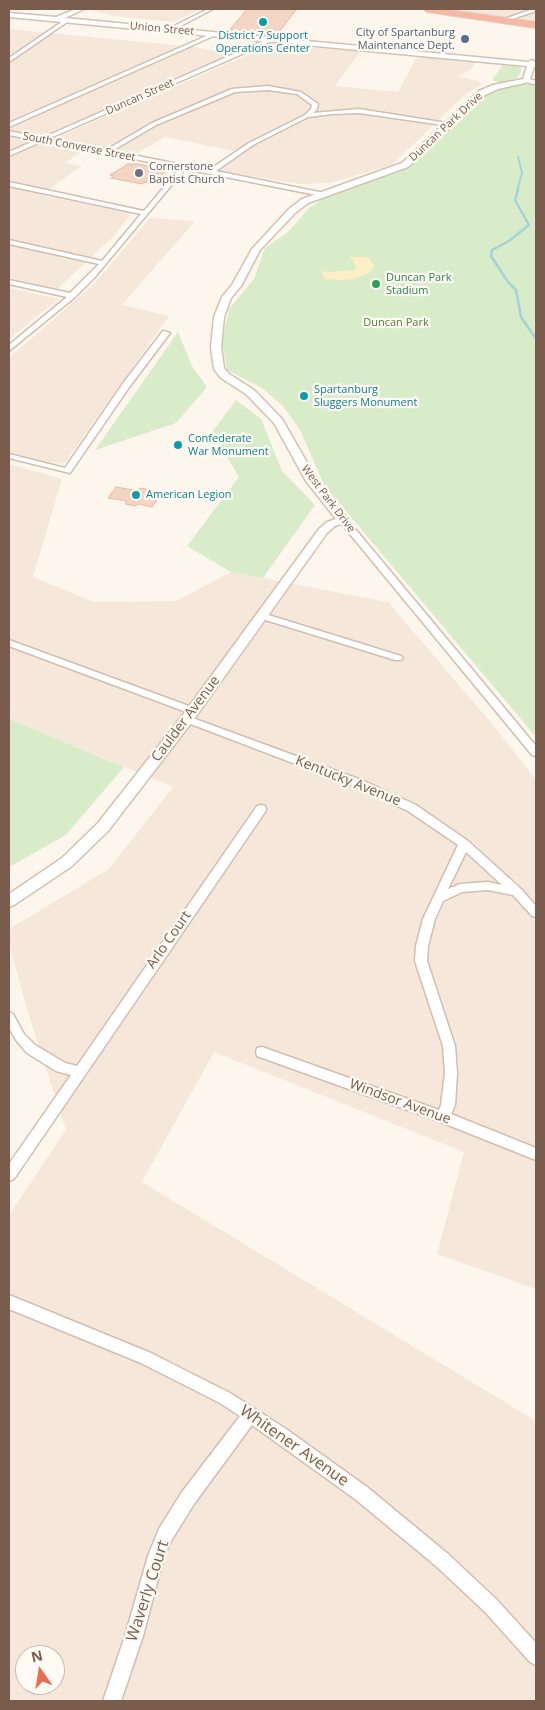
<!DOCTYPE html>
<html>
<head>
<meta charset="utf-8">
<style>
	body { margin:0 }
	#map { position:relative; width:545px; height:1710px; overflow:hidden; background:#fdf6ec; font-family:"Open Sans",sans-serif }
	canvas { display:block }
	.frame { position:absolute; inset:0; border:10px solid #7a5c4d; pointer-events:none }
	.north { position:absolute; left:15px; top:1645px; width:50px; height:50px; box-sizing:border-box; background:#fffaf3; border:1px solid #cabbb1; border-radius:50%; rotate:347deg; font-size:14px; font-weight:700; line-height:20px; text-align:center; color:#7a5c4d }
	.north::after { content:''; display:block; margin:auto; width:18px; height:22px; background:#e76f51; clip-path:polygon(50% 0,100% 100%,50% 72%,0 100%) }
</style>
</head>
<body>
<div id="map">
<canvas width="545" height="1710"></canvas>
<div class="frame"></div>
<div class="north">N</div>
</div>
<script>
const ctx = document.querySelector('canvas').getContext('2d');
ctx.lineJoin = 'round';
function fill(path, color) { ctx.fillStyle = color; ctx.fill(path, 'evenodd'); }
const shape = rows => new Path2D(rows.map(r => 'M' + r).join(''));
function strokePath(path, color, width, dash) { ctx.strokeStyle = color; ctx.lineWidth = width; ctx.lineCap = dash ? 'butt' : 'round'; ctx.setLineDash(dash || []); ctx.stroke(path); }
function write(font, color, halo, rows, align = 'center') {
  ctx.font = font + ' "Open Sans",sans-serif'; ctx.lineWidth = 4.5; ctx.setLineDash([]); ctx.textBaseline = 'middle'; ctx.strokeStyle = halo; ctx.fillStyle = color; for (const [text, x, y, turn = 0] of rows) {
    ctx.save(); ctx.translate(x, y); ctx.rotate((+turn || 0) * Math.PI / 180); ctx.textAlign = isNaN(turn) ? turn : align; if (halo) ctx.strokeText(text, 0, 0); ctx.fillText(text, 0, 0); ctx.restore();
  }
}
const residential = shape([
	[92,9,201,9,173,22,115,16,90,10],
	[450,9,536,9,536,22],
	[9,29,195,47,233,54,9,151],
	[271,45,361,51,335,86,398,92,417,57,476,62,470,70,458,76,483,83,466,94,392,165,330,183,300,184,220,171,243,153,165,137,136,154,53,139],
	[40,143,81,152,65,163,82,166,40,195,131,213,114,236,57,289,9,278,9,157],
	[150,218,195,221,122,305,169,316,64,464,36,460,9,453,9,358,95,283],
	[9,288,59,299,9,339],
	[9,464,62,479,33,577,94,602,176,601,231,572,388,602,494,726,536,780,536,1289,437,1254,464,1152,214,1052,142,1182,536,1421,536,1701,9,1701,9,1215,66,1130,29,1016,9,944,9,929,109,869,173,787,9,719],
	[25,1655,55,1655,55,1685,25,1685]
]);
const green = shape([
	[503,65,520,67,522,68,520,74,517,78,500,83,492,80],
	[524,84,536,85,536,737,324,485,300,430,283,406,262,388,227,370,222,343,229,309,254,279,265,248,288,232,309,208,327,196,400,172,421,158,485,94,504,86],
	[178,332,192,366,207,387,176,423,95,450],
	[236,400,261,419,282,471,315,505,263,578,231,572,187,546,239,477,212,432],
	[9,719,124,767,66,835,9,867]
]);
const sand = shape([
	[349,257,368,257,373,263,374,267,369,273,354,279,341,280,324,279,322,271,329,272,356,270,353,260]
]);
const streamFar1 = shape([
	[517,191,522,173,518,157]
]);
const stream = shape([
	[518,190,515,200,529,225,509,241,492,250,491,256,508,282,516,290,521,317,536,339]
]);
const building = shape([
	[247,9,284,9,296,10,276,36,228,32,247,9],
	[128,164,139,164,167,171,150,183,145,182,142,184,111,178,114,176,110,175,128,164],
	[116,487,138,491,140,488,163,492,152,507,138,504,136,506,125,504,127,501,108,498,116,487]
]);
const street = shape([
	[208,9,213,9,171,31,166,30,208,9],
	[532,9,536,9,536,11,506,21,502,20,532,9],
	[66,19,70,20,9,62,9,58,66,19],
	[213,33,218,34,9,127,9,123,213,33],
	[270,38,272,41,48,139,106,150,152,123,232,89,268,86,301,92,318,104,317,109,313,113,359,109,453,124,450,126,359,113,332,114,308,117,253,145,216,171,324,193,324,195,322,196,185,169,94,278,75,297,9,351,9,345,67,297,9,284,9,280,70,293,99,264,9,244,9,240,102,261,141,214,9,186,9,182,144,211,180,168,43,141,9,156,9,152,36,140,9,135,9,131,42,138,270,38],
	[268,90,297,94,312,105,311,109,305,115,249,143,209,170,112,151,156,125,235,92,268,90],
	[526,78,536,81,536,85,524,81,526,78],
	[163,331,170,333,130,386,70,473,9,458,9,454,65,468,124,382,163,331],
	[343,517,346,518,536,746,536,756,532,755,340,522,340,518,343,517],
	[262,613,401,656,403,658,401,660,395,660,259,618,259,614,262,613],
	[9,640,197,709,198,711,197,713,189,713,9,646,9,640],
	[187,716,364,781,416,805,468,841,521,889,536,906,536,917,532,916,513,895,488,890,462,892,443,901,435,919,428,946,427,961,455,1046,457,1073,455,1105,451,1114,536,1148,536,1160,438,1121,257,1056,256,1052,257,1048,262,1047,439,1110,441,1105,445,1073,443,1046,415,961,416,946,423,919,458,845,408,811,356,787,183,721,182,719,187,716],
	[466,852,502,885,488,882,460,884,448,889,466,852],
	[261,805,265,806,266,809,265,812,14,1179,9,1181,9,1164,71,1075,56,1071,27,1053,16,1040,9,1028,9,1012,13,1014,24,1034,35,1045,65,1063,77,1066,257,806,261,805],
	[9,1295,151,1353,230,1393,286,1429,367,1487,448,1554,497,1600,536,1643,536,1665,530,1662,485,1612,436,1566,355,1499,252,1425,194,1504,171,1541,164,1556,143,1636,121,1701,103,1701,125,1636,148,1556,159,1529,182,1492,240,1416,220,1403,141,1363,9,1309,9,1295]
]);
const secondary = shape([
	[76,9,84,9,65,18,528,62,532,60,536,63,536,67,534,67,529,82,498,89,485,95,408,167,308,203,295,213,260,250,241,286,231,298,224,317,221,347,224,368,229,374,254,390,282,419,317,480,349,520,347,522,335,526,327,533,192,722,108,831,72,866,14,905,9,907,9,894,62,858,98,823,182,716,319,529,327,522,336,519,306,481,274,423,246,394,221,378,214,369,211,347,214,317,222,297,232,285,252,249,289,209,302,199,402,163,479,91,493,85,523,79,527,66,9,17,9,13,56,17,76,9]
]);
const highway = shape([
	[423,9,443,9,536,22,536,28,427,12,423,9]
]);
const markers = [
	[263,22,5,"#0f9aa8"],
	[465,39,5,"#5c6f8a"],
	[139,173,5,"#6b7280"],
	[376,284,5,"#2e9e5b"],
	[304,396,5,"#0f9aa8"],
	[178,445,5,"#0f9aa8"],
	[136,495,5,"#0f9aa8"]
];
const farStreetnames = [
	["Union Street",162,29,5],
	["Duncan Street",140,97,-24],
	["Duncan Park Drive",446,127,-43],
	["South Converse Street",79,147,11],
	["West Park Drive",328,499,53]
];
const farServicenames = [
	["City of Spartanburg",455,33],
	["Maintenance Dept.",455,46]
];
const farCulturenames = [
	["District 7 Support",263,36,"center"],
	["Operations Center",263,49,"center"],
	["Spartanburg",314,390],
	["Sluggers Monument",314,403],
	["Confederate",188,439],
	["War Monument",188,452],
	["American Legion",146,495]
];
const farWorshipnames = [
	["Cornerstone",149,167],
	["Baptist Church",149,180]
];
const farLeisurenames = [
	["Duncan Park",386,278],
	["Stadium",386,291]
];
const farParknames = [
	["Duncan Park",396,323]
];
const streetNames = [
	["Caulder Avenue",186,719,-53],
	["Kentucky Avenue",348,781,22],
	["Arlo Court",169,940,-55],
	["Windsor Avenue",400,1102,20]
];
const nearStreetnames = [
	["Whitener Avenue",294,1446,35],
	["Waverly Court",148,1591,-72]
];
fill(residential, '#f5e8da');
fill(green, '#d8ecc9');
fill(sand, '#fcefc7');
strokePath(streamFar1, '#a5d3da', 2);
strokePath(stream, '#a5d3da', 2.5);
fill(building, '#f3d5c3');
strokePath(building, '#e6bba3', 1);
strokePath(street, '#d1beb0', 3);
strokePath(secondary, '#d6c0b0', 3);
strokePath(highway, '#dad1cd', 2);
fill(street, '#fff');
fill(secondary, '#fff');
fill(highway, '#f7b7a3');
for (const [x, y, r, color] of markers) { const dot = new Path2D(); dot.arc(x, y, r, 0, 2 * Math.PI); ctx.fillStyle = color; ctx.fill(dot); strokePath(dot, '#fffaf3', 2); }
write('11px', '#7a5c4d', '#fffaf3', farStreetnames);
write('11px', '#4e5e75', '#fffaf3', farServicenames, 'right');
write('11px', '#0d838f', '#fffaf3', farCulturenames, 'left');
write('11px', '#5b616d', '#fffaf3', farWorshipnames, 'left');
write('11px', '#27864d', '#fffaf3', farLeisurenames, 'left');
write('11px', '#537a41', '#fffaf3', farParknames);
write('14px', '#7a5c4d', '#fffaf3', streetNames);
write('16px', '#7a5c4d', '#fffaf3', nearStreetnames);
</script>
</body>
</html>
